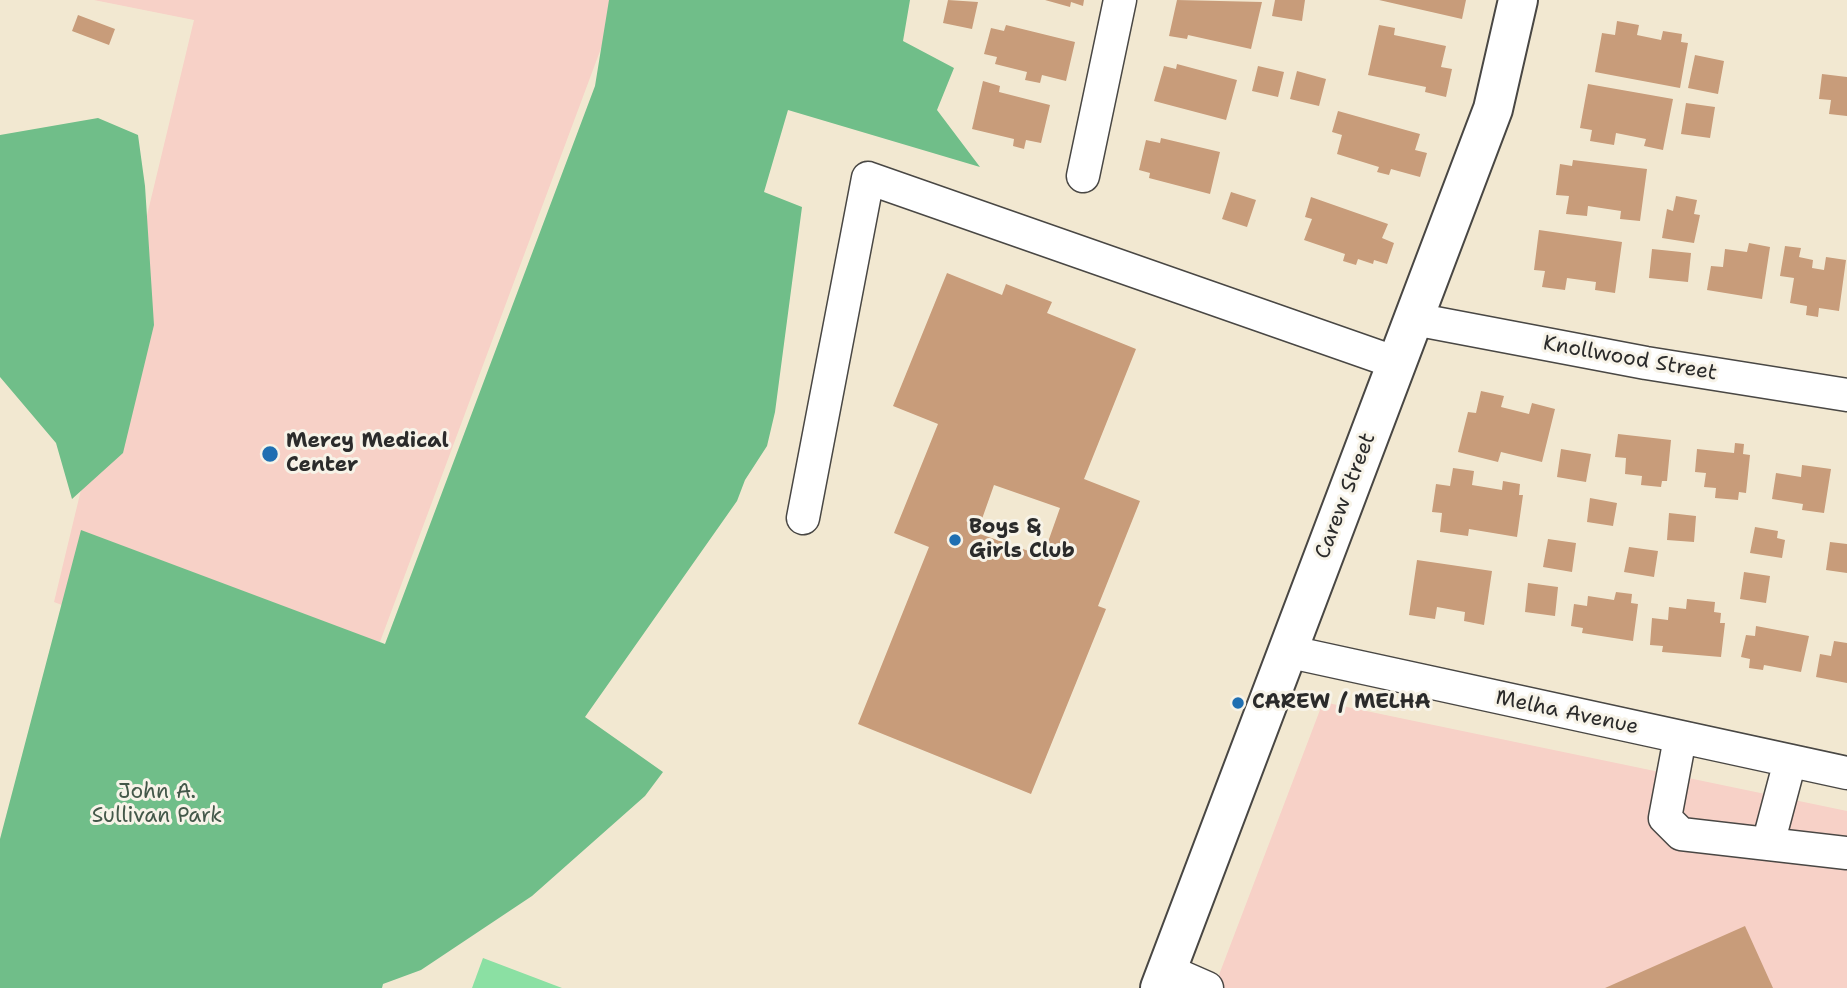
<!DOCTYPE html>
<html>
<head>
<meta charset="utf-8">
<style>
	body { margin:0 }
	canvas { display:block; background:#f2e8d1 }
</style>
</head>
<body>
<canvas width="1847" height="988"></canvas>
<script>
const ctx = document.querySelector('canvas').getContext('2d');
ctx.lineJoin = 'round';
function fill(path, color) { ctx.fillStyle = color; ctx.fill(path, 'evenodd'); }
const shape = rows => new Path2D(rows.map(r => 'M' + r).join(''));
function strokePath(path, color, width, dash) { ctx.strokeStyle = color; ctx.lineWidth = width; ctx.lineCap = dash ? 'butt' : 'round'; ctx.setLineDash(dash || []); ctx.stroke(path); }
function write(font, color, halo, rows, align = 'center') {
  ctx.font = font + ' "Shantell Sans",sans-serif'; ctx.lineWidth = 6; ctx.setLineDash([]); ctx.textBaseline = 'middle'; ctx.strokeStyle = halo; ctx.fillStyle = color; for (const [text, x, y, turn = 0] of rows) {
    ctx.save(); ctx.translate(x, y); ctx.rotate((+turn || 0) * Math.PI / 180); ctx.textAlign = isNaN(turn) ? turn : align; if (halo) ctx.strokeText(text, 0, 0); ctx.fillText(text, 0, 0); ctx.restore();
  }
}
const built = shape([
	[94,0,619,0,352,717,54,602,194,20],
	[1323,702,1847,811,1847,988,1214,988]
]);
const green = shape([
	[483,958,562,988,472,988]
]);
const forest = shape([
	[609,0,910,0,903,41,954,68,937,110,980,167,788,110,764,192,802,207,775,412,767,446,745,480,737,501,585,717,663,772,645,796,532,896,421,970,383,984,382,988,0,988,0,839,81,530,385,644,595,86],
	[98,118,138,135,145,186,154,325,123,453,72,499,56,443,0,377,0,135]
]);
const building = shape([
	[948,0,978,2,972,29,943,23],
	[1045,0,1084,0,1083,6,1071,2,1070,7],
	[1177,0,1262,2,1251,49,1188,35,1187,39,1169,36],
	[1275,0,1305,0,1302,21,1272,16],
	[1379,0,1466,0,1462,19],
	[78,15,115,29,109,45,72,31],
	[1617,21,1639,25,1637,35,1661,40,1663,31,1682,34,1681,42,1688,43,1680,88,1595,72,1602,33,1615,35],
	[1006,25,1075,42,1066,81,1042,75,1040,83,1025,80,1027,72,995,64,997,57,984,54,991,28,1004,31],
	[1379,25,1395,28,1394,35,1446,46,1441,67,1452,69,1446,97,1425,92,1426,87,1368,75],
	[1695,55,1724,61,1718,94,1688,88],
	[1177,64,1237,80,1226,120,1154,101,1164,66,1176,69],
	[1258,66,1284,72,1278,97,1252,91],
	[1297,71,1326,79,1319,106,1290,99],
	[1822,74,1847,77,1847,116,1829,114,1831,100,1819,99],
	[983,81,1000,86,999,92,1050,105,1041,143,1026,140,1024,149,1013,146,1014,139,972,129],
	[1588,84,1673,99,1663,150,1644,146,1646,139,1616,133,1614,145,1590,141,1592,130,1580,128],
	[1686,103,1715,107,1710,138,1681,134],
	[1338,111,1420,134,1415,150,1427,153,1420,177,1391,169,1389,175,1377,172,1379,167,1337,154,1342,135,1332,132],
	[1161,138,1220,152,1210,194,1149,178,1150,173,1139,170,1146,140,1160,143],
	[1573,160,1647,169,1640,221,1620,219,1621,211,1588,206,1587,216,1566,214,1569,196,1556,195,1560,164,1572,166],
	[1231,192,1256,200,1247,227,1222,219],
	[1676,196,1697,200,1694,214,1700,215,1694,243,1662,238,1667,209,1673,211],
	[1311,197,1388,224,1382,238,1394,243,1387,264,1374,260,1373,264,1358,259,1356,265,1343,261,1345,254,1304,240,1312,219,1305,217],
	[1539,230,1622,242,1615,293,1595,290,1596,282,1567,278,1565,290,1542,287,1545,271,1534,270],
	[1749,243,1770,247,1762,299,1707,290,1711,266,1723,267,1725,249,1747,252],
	[1785,246,1801,248,1799,257,1813,260,1812,268,1824,270,1826,257,1846,260,1839,311,1819,308,1818,317,1806,315,1807,306,1790,303,1794,278,1780,276],
	[1652,249,1691,253,1688,282,1649,278],
	[947,273,1002,295,1006,284,1052,302,1047,313,1136,349,1084,479,1140,501,1098,606,1106,609,1031,794,858,724,929,547,894,533,938,424,893,406],
	[994,485,1060,508,1043,556,977,533],
	[1481,391,1504,396,1501,407,1529,414,1532,403,1555,409,1542,462,1501,452,1498,462,1458,452,1468,412,1476,413],
	[1618,434,1671,440,1667,481,1662,481,1661,487,1641,485,1642,476,1625,474,1626,458,1615,457],
	[1735,443,1744,444,1743,454,1750,455,1746,493,1739,492,1738,500,1715,498,1716,488,1704,487,1706,473,1695,472,1697,449,1734,453],
	[1561,449,1591,454,1586,482,1557,477],
	[1802,465,1831,469,1824,513,1802,510,1803,504,1772,499,1776,473,1801,477],
	[1453,468,1474,471,1472,485,1502,490,1503,481,1520,484,1519,495,1523,495,1517,537,1469,529,1468,536,1440,532,1442,513,1432,512,1436,484,1450,486],
	[1590,498,1617,503,1613,526,1587,522],
	[1669,513,1696,516,1694,542,1667,540],
	[1755,527,1778,531,1777,538,1785,540,1782,558,1750,553],
	[1548,539,1576,543,1572,572,1543,567],
	[1830,542,1847,544,1847,573,1826,570],
	[1629,547,1658,551,1654,577,1624,572],
	[1417,560,1492,571,1484,625,1464,621,1465,612,1437,607,1435,619,1409,615],
	[1744,572,1770,576,1766,603,1740,599],
	[1528,583,1558,587,1555,616,1525,612],
	[1616,592,1632,594,1631,603,1638,604,1633,641,1582,633,1583,628,1571,626,1574,604,1587,606,1588,596,1614,600],
	[1687,599,1715,602,1714,612,1721,613,1720,623,1725,623,1721,657,1662,652,1663,646,1650,645,1652,618,1668,620,1669,607,1686,609],
	[1756,626,1809,636,1801,672,1764,665,1763,670,1749,668,1750,659,1741,657,1746,635,1755,636],
	[1834,641,1847,643,1847,683,1816,677,1820,654,1831,656],
	[1745,926,1773,988,1605,988]
]);
const minor = shape([
	[1083,176,1120,0],
	[1414,319,1646,363,1847,395],
	[803,518,868,178,1397,363],
	[1286,651,1847,773],
	[1680,738,1665,818,1681,834,1847,853],
	[1768,844,1790,761],
	[1166,970,1207,988]
]);
const major = shape([
	[1160,988,1493,109,1518,0]
]);
const markers = [
	[270,454,9,"#1f6fb2"],
	[955,540,7,"#1f6fb2"],
	[1238,703,7,"#1f6fb2"]
];
const streetNames = [
	["Knollwood Street",1630,359,10],
	["Carew Street",1346,496,-69],
	["Melha Avenue",1567,713,12]
];
const poiNames = [
	["Mercy Medical",286,442],
	["Center",286,466],
	["Boys &",969,528],
	["Girls Club",969,552],
	["CAREW / MELHA",1252,703]
];
const parkNames = [
	["John A.",157,793],
	["Sullivan Park",157,817]
];
fill(built, '#f7d1c7');
fill(green, '#8be0a3');
fill(forest, '#70be89');
fill(building, '#c89c7a');
strokePath(minor, '#494744', 35);
strokePath(major, '#494744', 42);
strokePath(minor, '#fff', 32);
strokePath(major, '#fff', 38);
for (const [x, y, r, color] of markers) { const dot = new Path2D(); dot.arc(x, y, r, 0, 2 * Math.PI); ctx.fillStyle = color; ctx.fill(dot); strokePath(dot, '#f7f3e8', 2.5); }
write('21px', '#2b2b2b', '#f7f3e8', streetNames);
write('bold 21px', '#2b2b2b', '#f7f3e8', poiNames, 'left');
write('21px', '#435849', '#f7f3e8', parkNames);
</script>
</body>
</html>
